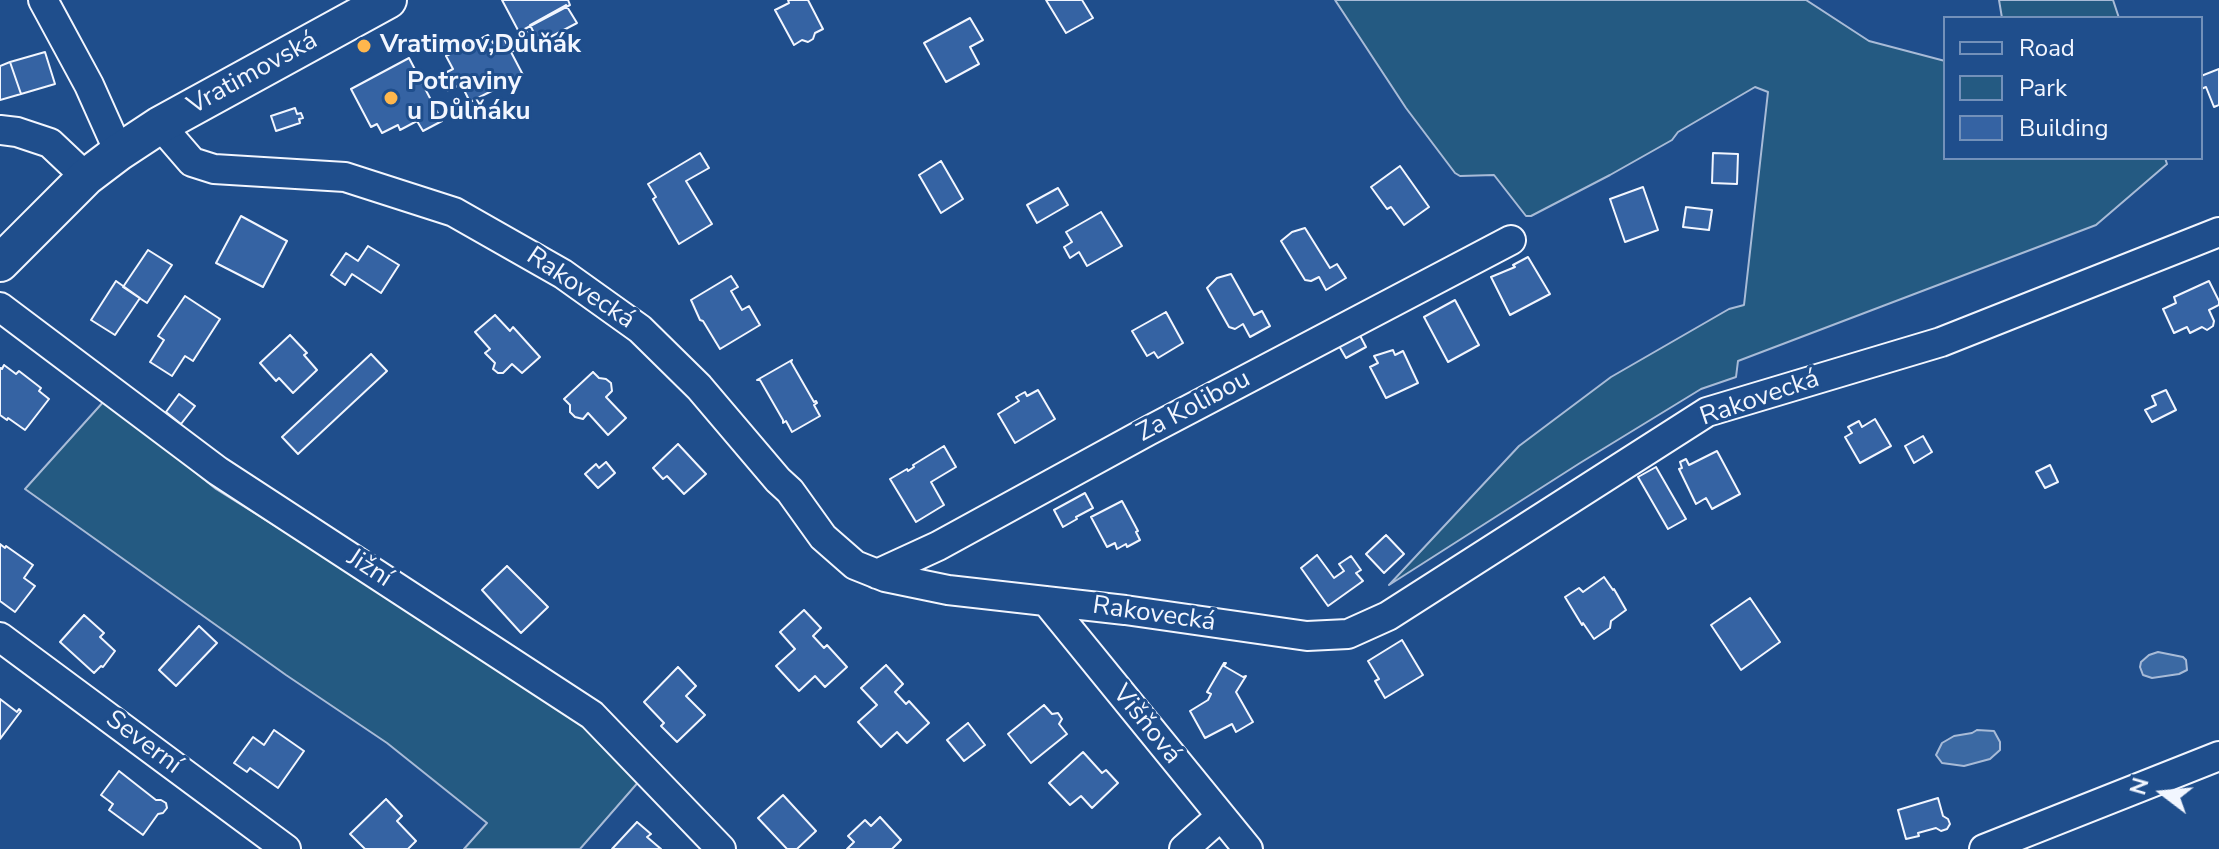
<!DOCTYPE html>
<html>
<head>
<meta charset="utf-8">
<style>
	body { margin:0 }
	#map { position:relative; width:2219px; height:849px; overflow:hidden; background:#1f4e8c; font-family:"Nunito Sans",sans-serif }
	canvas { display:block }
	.legend { position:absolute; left:1943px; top:16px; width:260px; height:144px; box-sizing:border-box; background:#1f4e8c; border:2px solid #7391ba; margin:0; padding:10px 14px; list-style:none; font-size:24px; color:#f2f6ff }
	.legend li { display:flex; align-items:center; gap:16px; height:40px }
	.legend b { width:40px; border:2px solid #7391ba }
	.north { position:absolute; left:2123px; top:753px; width:80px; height:80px; -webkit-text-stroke:6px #1f4e8c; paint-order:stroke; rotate:286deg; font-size:22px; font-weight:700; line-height:32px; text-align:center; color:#f2f6ff }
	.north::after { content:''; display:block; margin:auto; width:28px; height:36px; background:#f2f6ff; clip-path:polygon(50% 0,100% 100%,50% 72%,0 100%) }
</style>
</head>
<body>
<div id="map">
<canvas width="2219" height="849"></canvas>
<ul class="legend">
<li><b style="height:10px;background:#1f4e8c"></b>Road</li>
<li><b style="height:22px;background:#245a82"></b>Park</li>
<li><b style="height:22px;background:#3563a3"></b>Building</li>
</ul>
<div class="north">N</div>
</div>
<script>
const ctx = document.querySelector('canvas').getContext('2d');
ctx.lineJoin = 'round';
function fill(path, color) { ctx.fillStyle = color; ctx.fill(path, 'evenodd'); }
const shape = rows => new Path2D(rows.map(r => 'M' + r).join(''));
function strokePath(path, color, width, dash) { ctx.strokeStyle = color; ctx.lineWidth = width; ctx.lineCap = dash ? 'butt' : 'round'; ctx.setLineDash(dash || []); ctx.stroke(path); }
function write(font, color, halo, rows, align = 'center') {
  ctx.font = font + ' "Nunito Sans",sans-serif'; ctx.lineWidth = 6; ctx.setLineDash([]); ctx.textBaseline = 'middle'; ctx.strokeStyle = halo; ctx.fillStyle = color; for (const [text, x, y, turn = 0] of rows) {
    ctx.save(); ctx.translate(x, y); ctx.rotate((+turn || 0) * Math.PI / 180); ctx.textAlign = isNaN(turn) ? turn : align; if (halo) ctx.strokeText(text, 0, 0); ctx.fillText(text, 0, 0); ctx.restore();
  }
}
const green = shape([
	[1335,0,1806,0,1869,41,1945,61,1945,158,2165,158,2167,164,2096,225,1738,361,1736,377,1701,389,1580,463,1389,585,1519,446,1611,377,1729,309,1744,305,1768,92,1755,87,1678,132,1672,140,1610,175,1531,216,1526,216,1494,175,1460,176,1455,173,1406,108,1335,0],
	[1999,0,2113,0,2119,18,2002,18,1999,0],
	[105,400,216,489,554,700,641,779,580,849,464,849,487,823,387,743,286,675,25,489,105,400]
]);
const water = shape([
	[2158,652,2183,657,2186,660,2187,670,2179,674,2152,678,2143,675,2140,667,2141,662,2149,655,2158,652],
	[1977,730,1994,731,2000,742,2000,750,1990,759,1964,766,1942,763,1936,755,1942,743,1954,736,1972,733,1977,730]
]);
const building = shape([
	[502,0,568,0,570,5,519,32,502,0],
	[788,0,808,0,823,29,815,33,813,39,808,42,802,40,794,45,775,10,789,3,788,0],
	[1046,0,1082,0,1093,18,1066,33,1046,0],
	[566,5,577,23,539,43,530,25,566,5],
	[970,18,983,40,970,47,979,64,946,82,924,43,970,18],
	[527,32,532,43,516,51,515,50,511,52,523,75,470,102,461,84,447,91,439,76,453,69,446,56,488,35,493,43,504,38,506,43,527,32],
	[45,52,55,84,21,94,10,62,45,52],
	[409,58,442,121,423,131,417,121,400,130,398,125,382,133,377,124,371,127,351,89,409,58],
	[10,62,21,94,0,100,0,66,10,62],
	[2219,69,2219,105,2214,107,2206,87,2201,89,2201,76,2219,69],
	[295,108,297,114,301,113,303,118,299,119,300,123,276,131,271,116,295,108],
	[700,153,709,168,686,181,712,224,679,244,653,199,656,197,648,184,700,153],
	[1713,153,1738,154,1737,184,1712,183,1713,153],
	[941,161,963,199,941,213,919,175,941,161],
	[1400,166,1429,207,1404,225,1391,207,1387,209,1371,187,1400,166],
	[1643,187,1658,230,1625,242,1610,199,1643,187],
	[1058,188,1068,205,1037,223,1027,205,1058,188],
	[1686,207,1712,210,1709,230,1683,227,1686,207],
	[1101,212,1122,246,1087,266,1079,252,1070,258,1064,247,1072,242,1066,232,1101,212],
	[241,216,287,241,263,287,216,263,241,216],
	[1305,228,1330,268,1337,264,1346,278,1326,290,1319,277,1311,281,1305,280,1281,241,1292,232,1305,228],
	[368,246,399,265,381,293,352,274,345,285,331,275,346,253,358,261,368,246],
	[148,250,172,265,147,303,123,287,148,250],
	[1528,257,1550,294,1510,315,1491,277,1515,267,1513,265,1528,257],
	[1231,274,1254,315,1262,311,1270,326,1250,337,1243,324,1235,329,1229,327,1207,288,1217,278,1231,274],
	[731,276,738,287,731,291,742,310,749,306,760,325,720,349,703,321,700,320,691,300,731,276],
	[116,281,140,298,115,335,91,320,116,281],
	[2209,281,2219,301,2219,305,2209,310,2214,321,2213,326,2207,330,2202,327,2190,333,2187,327,2174,333,2163,309,2176,303,2174,297,2209,281],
	[185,296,220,319,193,361,185,356,172,376,150,362,164,340,158,336,185,296],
	[1455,300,1479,345,1448,362,1424,317,1455,300],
	[1166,312,1183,343,1158,358,1154,352,1147,356,1132,331,1166,312],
	[495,315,510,331,513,327,540,357,522,373,512,364,503,373,498,373,493,369,495,363,485,353,490,349,475,332,495,315],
	[1356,328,1366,347,1346,358,1335,339,1356,328],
	[290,335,307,353,304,355,317,370,293,393,279,378,276,381,260,363,290,335],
	[1393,350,1395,355,1403,351,1418,383,1386,398,1370,367,1378,363,1374,356,1393,350],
	[371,354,387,371,298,454,282,437,371,354],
	[792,360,791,362,814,402,816,401,817,403,814,405,820,416,792,432,786,421,783,423,783,420,760,380,757,380,792,360],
	[4,365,16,374,19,371,41,388,39,391,49,399,25,430,8,418,7,420,0,415,0,368,2,369,4,365],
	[593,372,599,378,606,379,611,383,612,391,606,397,626,418,608,435,588,413,583,419,575,417,570,412,570,405,564,399,593,372],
	[1038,390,1055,419,1015,443,998,414,1019,401,1016,397,1025,392,1027,396,1038,390],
	[2166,390,2176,410,2152,422,2145,410,2156,405,2152,396,2166,390],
	[179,394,195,406,181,424,166,412,179,394],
	[1875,419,1891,446,1860,463,1845,437,1852,433,1848,427,1859,421,1862,427,1875,419],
	[1923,436,1932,452,1914,463,1905,446,1923,436],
	[678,444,706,474,684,494,667,476,663,479,653,468,678,444],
	[944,446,956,467,931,482,944,505,916,522,890,479,907,469,908,471,914,467,913,465,944,446],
	[1717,451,1740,494,1712,509,1706,498,1696,504,1679,469,1682,468,1680,462,1686,459,1689,465,1717,451],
	[606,462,615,473,598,488,585,474,596,464,599,468,606,462],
	[2050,465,2058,482,2045,488,2036,472,2050,465],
	[1656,467,1686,519,1668,529,1638,477,1656,467],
	[1085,493,1093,508,1076,517,1077,519,1063,527,1054,510,1085,493],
	[1122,501,1138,531,1136,532,1140,540,1127,547,1126,544,1117,549,1115,543,1107,547,1091,517,1122,501],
	[1386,535,1404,554,1384,573,1366,554,1386,535],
	[0,544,5,548,6,546,33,565,24,578,35,586,15,612,0,601,0,544],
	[1317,555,1334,578,1344,571,1339,564,1351,556,1361,570,1356,573,1363,581,1328,606,1301,568,1317,555],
	[507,566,548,607,521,633,482,590,507,566],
	[1604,577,1613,590,1614,589,1626,610,1611,621,1610,628,1594,639,1583,623,1582,625,1565,597,1579,588,1583,592,1604,577],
	[1750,598,1780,642,1741,670,1711,625,1750,598],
	[804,610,821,628,813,636,824,648,827,645,847,667,825,687,815,676,799,691,776,666,795,649,780,632,804,610],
	[84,615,104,633,100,637,115,651,103,667,101,666,94,673,60,642,84,615],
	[199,626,217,643,176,686,159,670,199,626],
	[1402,640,1423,675,1385,698,1375,681,1379,679,1368,661,1402,640],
	[1224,663,1226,663,1224,666,1243,677,1246,676,1236,692,1253,722,1236,732,1232,724,1205,738,1190,711,1208,700,1211,694,1207,692,1224,663],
	[886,665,903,684,895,692,906,704,909,701,929,723,907,743,897,732,881,747,858,722,877,705,861,688,886,665],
	[678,667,696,686,686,696,705,715,677,742,661,726,664,723,644,702,678,667],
	[0,699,17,712,19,709,21,711,0,739,0,699],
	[1044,705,1052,714,1058,713,1062,719,1059,724,1067,734,1031,763,1008,734,1044,705],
	[968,723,985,745,964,761,947,740,968,723],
	[274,730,304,751,278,788,250,768,247,772,234,763,253,737,264,745,274,730],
	[1083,752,1102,773,1106,770,1118,783,1092,808,1081,796,1070,805,1049,783,1083,752],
	[119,771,156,800,161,800,166,803,167,808,163,813,158,814,143,835,109,810,113,804,101,795,119,771],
	[783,795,816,831,797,849,787,849,758,818,783,795],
	[1938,798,1943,816,1948,819,1950,824,1947,829,1941,831,1936,828,1918,833,1919,836,1906,839,1898,810,1938,798],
	[386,799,402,816,397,821,416,841,408,849,365,849,350,834,386,799],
	[880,817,901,840,892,849,847,849,854,842,848,836,865,820,871,826,880,817],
	[637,822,651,834,647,837,661,849,612,849,637,822]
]);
const minor = shape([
	[43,0,89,85,119,152],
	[160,125,192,162,214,169,345,177,454,212,563,274,640,329,699,387,778,480,790,491,823,537,855,565,885,577,948,590,1125,610,1307,636,1348,634,1388,616,1707,412,1941,342,2219,232],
	[0,130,17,132,50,143,86,177],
	[0,307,218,471,592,715,721,849],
	[877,574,938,546,1148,431,1511,240],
	[1046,601,1248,849],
	[0,637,286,849],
	[1184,849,1220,817],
	[1984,849,2219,756]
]);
const major = shape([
	[0,263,86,177,119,152,160,125,388,0]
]);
const markers = [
	[364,46,8,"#ffb74d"],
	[391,98,8,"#ffb74d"]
];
const poiNames = [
	["Vratimov,Důlňák",380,46],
	["Potraviny",407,83],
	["u Důlňáku",407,113]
];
const streetNames = [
	["Vratimovská",253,74,-29],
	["Rakovecká",580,289,34],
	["Rakovecká",1760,399,-19],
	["Za Kolibou",1194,407,-28],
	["Jižní",369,569,33],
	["Rakovecká",1154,615,8],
	["Višňová",1146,725,51],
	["Severní",143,743,37]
];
fill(green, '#245a82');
strokePath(green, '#a8bbd7', 2);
fill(water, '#3b69a3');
strokePath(water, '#a8bbd7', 2);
fill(building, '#3563a3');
strokePath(building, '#f2f6ff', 2);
strokePath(minor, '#f2f6ff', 32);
strokePath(major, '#f2f6ff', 40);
strokePath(minor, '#1f4e8c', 28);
strokePath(major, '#1f4e8c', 36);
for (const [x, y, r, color] of markers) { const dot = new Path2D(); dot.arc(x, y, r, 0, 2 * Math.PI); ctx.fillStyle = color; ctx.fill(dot); strokePath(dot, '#1f4e8c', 3); }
write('bold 26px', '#f2f6ff', '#1f4e8c', poiNames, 'left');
write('26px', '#f2f6ff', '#1f4e8c', streetNames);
</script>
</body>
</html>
